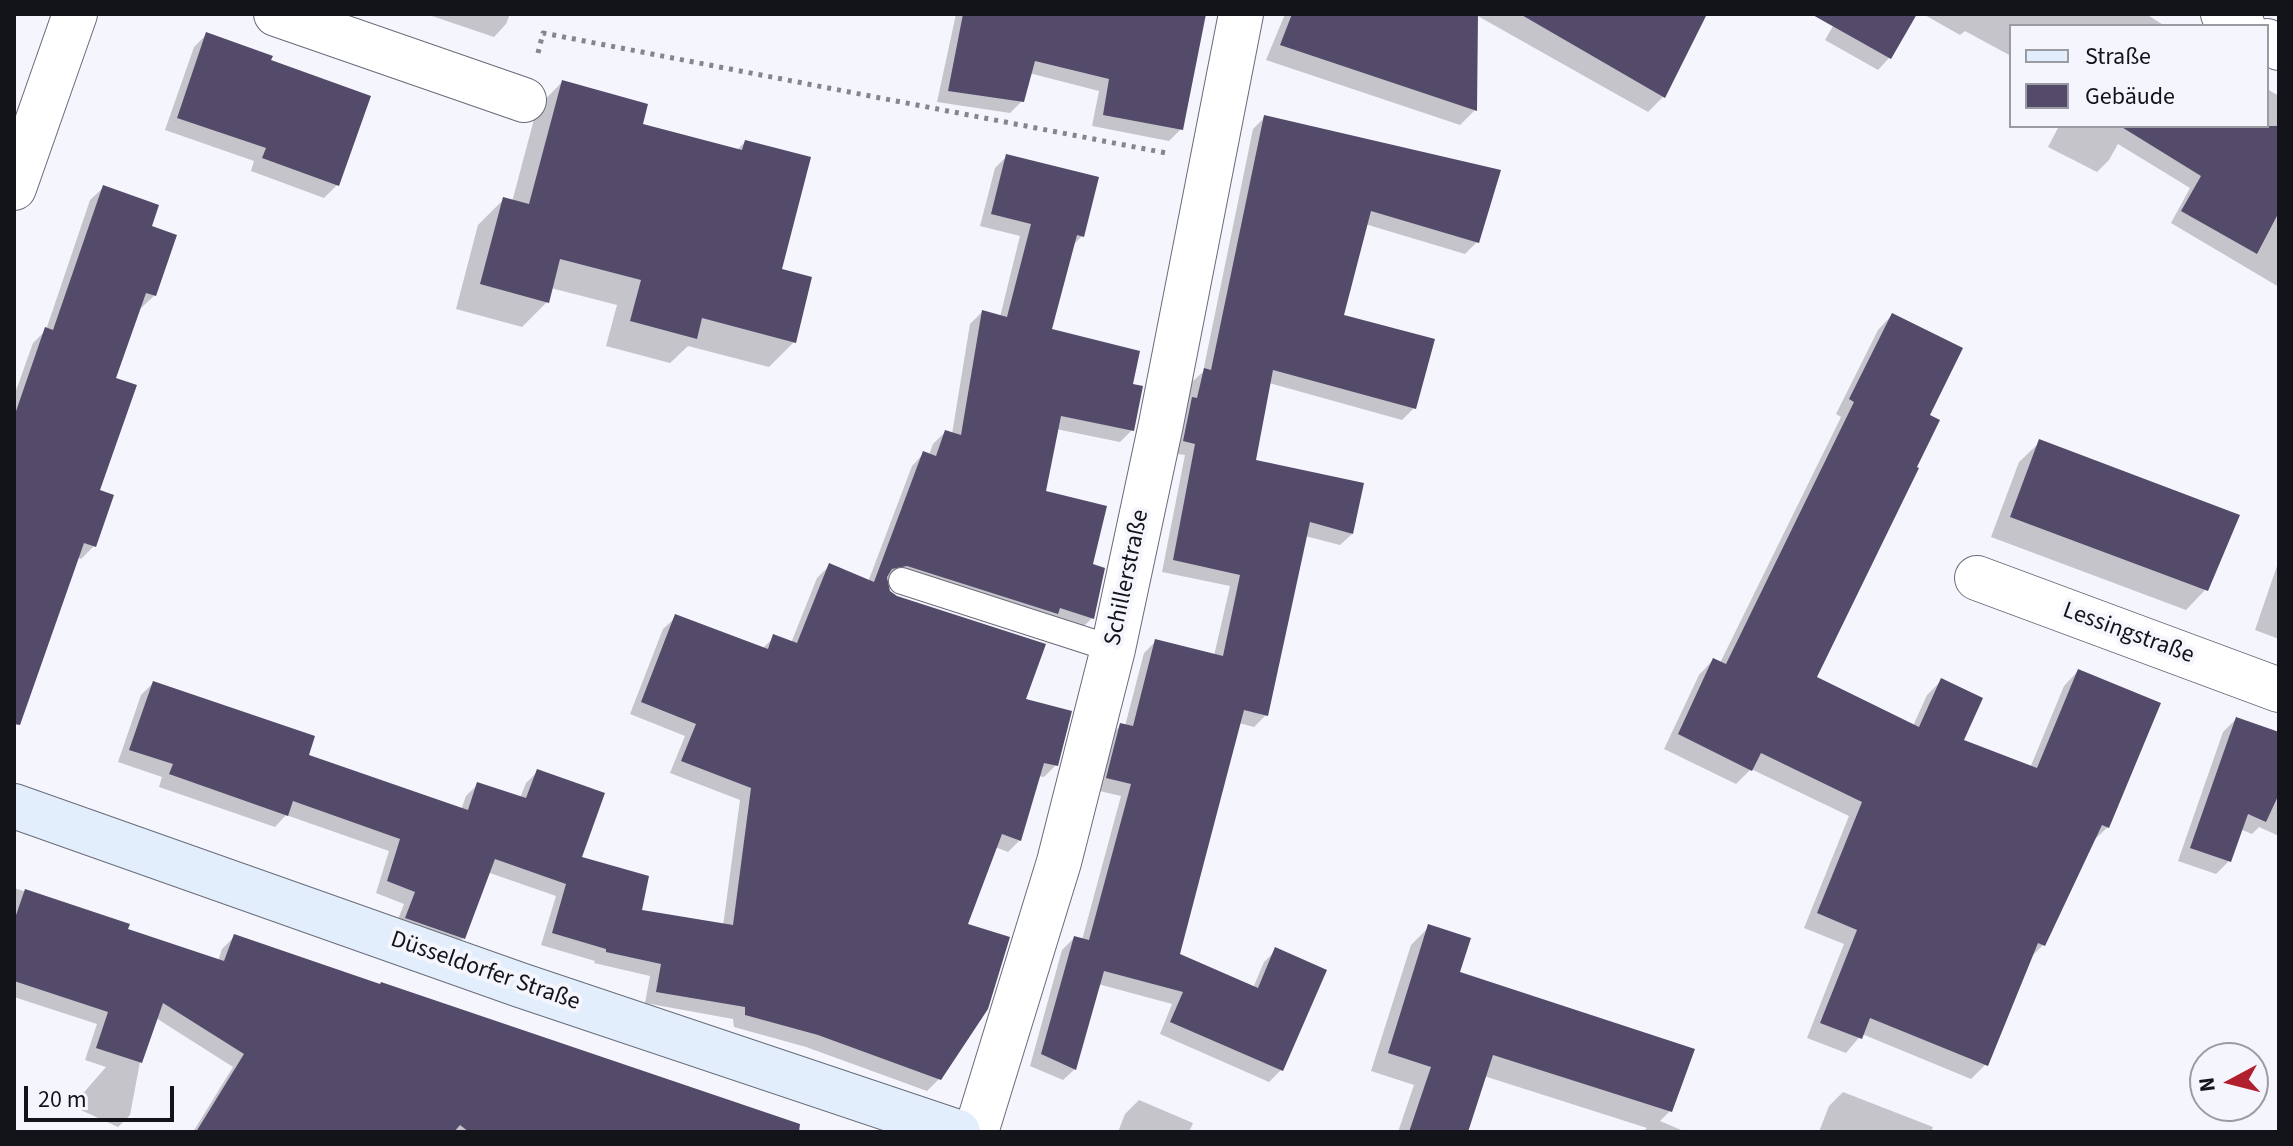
<!DOCTYPE html>
<html>
<head>
<meta charset="utf-8">
<style>
	body { margin:0 }
	#map { position:relative; width:2293px; height:1146px; overflow:hidden; background:#f5f6fd; font-family:"Source Sans 3",sans-serif }
	canvas { display:block }
	.frame { position:absolute; inset:0; border:16px solid #131419; pointer-events:none }
	.legend { position:absolute; left:2009px; top:24px; width:260px; height:104px; box-sizing:border-box; background:#f5f6fd; border:2px solid #9b9ca2; margin:0; padding:10px 14px; list-style:none; font-size:24px; color:#131419 }
	.legend li { display:flex; align-items:center; gap:16px; height:40px }
	.legend b { width:40px; border:2px solid #9b9ca2 }
	.north { position:absolute; left:2189px; top:1042px; width:80px; height:80px; box-sizing:border-box; background:#f5f6fd; border:2px solid #9b9ca2; border-radius:50%; rotate:263deg; font-size:22px; font-weight:700; line-height:32px; text-align:center; color:#131419 }
	.north::after { content:''; display:block; margin:auto; width:28px; height:36px; background:#b11f2e; clip-path:polygon(50% 0,100% 100%,50% 72%,0 100%) }
	.scale { position:absolute; left:24px; top:1086px; width:150px; height:36px; box-sizing:border-box; border:4px solid #131419; border-top:0; padding-left:10px; font-size:24px; line-height:28px; white-space:nowrap; color:#131419; -webkit-text-stroke:6px #f5f6fd; paint-order:stroke }
</style>
</head>
<body>
<div id="map">
<canvas width="2293" height="1146"></canvas>
<div class="frame"></div>
<ul class="legend">
<li><b style="height:10px;background:#e3eefd"></b>Straße</li>
<li><b style="height:22px;background:#544b6a"></b>Gebäude</li>
</ul>
<div class="north">N</div>
<div class="scale">20 m</div>
</div>
<script>
const ctx = document.querySelector('canvas').getContext('2d');
ctx.lineJoin = 'round';
function fill(path, color) { ctx.fillStyle = color; ctx.fill(path, 'evenodd'); }
const shape = rows => new Path2D(rows.map(r => 'M' + r).join(''));
function strokePath(path, color, width, dash) { ctx.strokeStyle = color; ctx.lineWidth = width; ctx.lineCap = dash ? 'butt' : 'round'; ctx.setLineDash(dash || []); ctx.stroke(path); }
function write(font, color, halo, rows, align = 'center') {
  ctx.font = font + ' "Source Sans 3",sans-serif'; ctx.lineWidth = 8; ctx.setLineDash([]); ctx.textBaseline = 'middle'; ctx.strokeStyle = halo; ctx.fillStyle = color; for (const [text, x, y, turn = 0] of rows) {
    ctx.save(); ctx.translate(x, y); ctx.rotate((+turn || 0) * Math.PI / 180); ctx.textAlign = isNaN(turn) ? turn : align; if (halo) ctx.strokeText(text, 0, 0); ctx.fillText(text, 0, 0); ctx.restore();
  }
}
const shadow = shape([
	[426,14,510,14,506,24,494,37],
	[956,14,1204,14,1181,129,1169,141,1092,126,1099,91,1029,73,1022,101,1010,113,937,102],
	[1285,14,1704,14,1664,96,1648,112,1476,15,1475,110,1460,125,1266,60],
	[1840,14,1915,14,1889,58,1878,70,1825,40],
	[1923,14,2146,14,2165,26,2011,26,2011,56,1965,31,1960,35],
	[206,35,269,61,337,185,324,198,251,171,254,161,165,130,194,47],
	[562,82,641,125,736,151,745,142,779,271,794,342,769,367,688,346,670,363,606,346,617,305,551,288,547,302,522,327,456,309,478,225,503,200,512,202,537,108],
	[2267,89,2279,96,2279,287,2171,223,2190,188,2118,144,2109,160,2097,172,2048,147,2059,126,2267,126],
	[1265,117,1477,242,1465,254,1365,224,1341,316,1414,408,1402,420,1269,383,1254,461,1352,534,1340,545,1305,536,1266,715,1254,727,1239,723,1178,955,1253,988,1264,962,1276,950,1324,971,1281,1070,1269,1082,1160,1034,1172,1004,1098,984,1075,1069,1063,1080,1030,1066,1062,950,1074,938,1082,940,1121,796,1095,790,1109,737,1121,725,1125,726,1144,653,1156,641,1214,656,1230,586,1162,572,1185,455,1172,453,1192,382,1203,372,1253,129],
	[1007,156,1082,236,1072,246,1050,330,1131,386,1132,430,1120,442,1056,429,1043,492,1090,565,1092,618,1080,630,894,577,885,579,888,592,1023,701,1056,765,1044,777,1038,776,1020,840,1008,852,995,847,965,925,940,1078,927,1091,806,1047,734,1027,733,1019,645,1003,650,976,594,963,595,961,541,945,556,896,487,872,463,938,451,950,394,930,404,904,376,893,389,851,286,815,275,827,159,787,162,777,118,762,141,695,153,683,306,756,461,810,466,796,478,784,520,798,526,783,538,771,580,858,640,912,723,926,740,800,670,773,685,736,630,714,663,629,676,617,762,649,774,637,791,643,817,578,829,566,868,582,912,466,924,453,929,455,933,444,945,432,952,434,970,324,982,312,1000,317,1020,236,980,226,995,168],
	[104,187,149,227,155,295,141,308,138,307,113,380,98,491,94,546,81,559,76,557,14,707,14,396,33,343,46,330,90,200],
	[1892,315,1927,416,1814,678,1913,726,1927,695,1941,681,1962,741,2030,768,2064,686,2078,671,2108,827,2093,841,2043,945,2030,958,1986,1064,1971,1079,1862,1034,1846,1053,1807,1038,1844,944,1804,928,1849,816,1751,769,1736,784,1664,749,1699,675,1713,660,1720,663,1841,417,1836,414,1878,330],
	[2040,442,2206,589,2186,610,1991,537,2019,462],
	[2279,560,2279,639,2255,630],
	[2236,719,2279,740,2279,836,2259,827,2252,834,2240,829,2229,861,2216,874,2178,861,2223,732],
	[14,888,127,925,125,930,218,961,222,949,234,937,724,1132,193,1132,233,1067,156,1018,140,1062,130,1115,118,1127,72,1106,106,1067,85,1060,97,1024,14,997],
	[1429,927,1458,974,1670,1111,1660,1121,1686,1132,1642,1132,1647,1128,1484,1076,1456,1132,1398,1132,1414,1085,1371,1071,1411,945],
	[1843,1092,1933,1127,1931,1132,1819,1132,1829,1106],
	[1139,1100,1193,1123,1189,1132,1118,1132,1125,1114]
]);
const building = shape([
	[963,14,1206,14,1183,130,1103,115,1109,79,1035,61,1024,102,948,91],
	[1292,14,1478,14,1477,111,1280,45],
	[1520,14,1707,14,1665,98],
	[1811,14,1917,14,1891,59],
	[206,32,273,56,271,60,371,96,339,186,262,158,266,148,177,118],
	[562,80,648,104,643,124,742,150,745,140,811,157,782,269,812,277,796,343,702,318,697,339,630,321,641,280,560,259,549,303,480,284,503,197,529,204],
	[1264,115,1501,170,1479,243,1371,211,1344,315,1435,339,1416,409,1273,370,1256,460,1364,483,1353,534,1310,522,1268,716,1244,710,1180,954,1258,988,1275,947,1327,970,1283,1071,1170,1022,1183,992,1104,971,1076,1070,1041,1054,1074,936,1089,940,1131,784,1106,778,1120,723,1133,726,1155,639,1223,656,1240,575,1173,560,1195,444,1183,441,1192,397,1197,398,1204,368,1211,370],
	[2120,126,2279,126,2279,212,2257,254,2181,211,2201,176],
	[1006,154,1099,177,1084,237,1077,235,1052,329,1140,351,1133,384,1143,386,1134,431,1061,416,1046,491,1107,506,1093,564,1105,568,1094,619,1060,608,1058,614,907,566,892,569,887,577,890,591,897,596,1046,644,1026,699,1072,711,1058,766,1044,763,1021,841,1002,834,968,924,1010,937,988,1009,941,1080,818,1035,745,1015,745,1007,656,992,661,964,606,952,606,949,552,933,566,884,495,859,465,939,405,918,415,892,387,881,400,839,293,801,288,816,169,774,173,764,129,750,153,681,315,736,309,755,468,810,477,782,526,798,537,769,605,793,582,857,649,876,642,910,733,925,751,788,681,761,696,724,641,702,675,614,768,649,773,634,797,643,829,563,874,582,923,451,936,456,945,430,961,435,982,310,1007,317,1031,224,991,214],
	[103,185,159,205,152,226,177,235,156,296,146,293,116,378,137,385,100,490,114,495,96,547,84,543,20,725,14,724,14,417,45,327,53,330],
	[1892,313,1963,348,1930,415,1940,420,1917,467,1919,468,1817,677,1919,727,1941,678,1983,698,1964,740,2037,768,2078,669,2161,703,2109,828,2102,825,2045,946,2038,943,1988,1066,1870,1018,1862,1039,1820,1023,1857,930,1817,913,1862,802,1761,753,1752,771,1678,734,1713,658,1726,664,1854,402,1849,399],
	[2039,439,2240,515,2208,591,2010,517],
	[2236,717,2279,732,2279,794,2266,822,2248,814,2231,862,2190,848],
	[25,889,130,924,128,929,224,961,234,934,380,984,381,982,800,1124,799,1132,469,1132,460,1125,454,1132,196,1132,244,1054,163,1003,142,1063,96,1048,108,1012,14,981,14,921],
	[1428,924,1471,938,1460,972,1695,1049,1672,1112,1493,1055,1468,1132,1409,1132,1431,1067,1388,1053]
]);
const path = shape([
	[538,53,543,33,1166,153]
]);
const lane = shape([
	[902,581,1113,649]
]);
const street = shape([
	[276,14,524,100],
	[2223,14,2243,26],
	[2267,41,2279,48],
	[14,188,75,14],
	[1977,578,2279,690],
	[976,1132,1059,862,1113,649,1161,424,1241,14]
]);
const secondary = shape([
	[14,806,520,985,958,1132]
]);
const streetNames = [
	["Schillerstraße",1128,578,-78],
	["Lessingstraße",2128,634,20],
	["Düsseldorfer Straße",485,972,19]
];
fill(shadow, '#0003');
fill(building, '#544b6a');
strokePath(lane, '#686b78', 28);
strokePath(street, '#686b78', 46);
strokePath(secondary, '#686b78', 46);
strokePath(path, '#85868c', 5, [4, 6]);
strokePath(lane, '#fff', 26);
strokePath(street, '#fff', 44);
strokePath(secondary, '#e3eefd', 44);
write('24px', '#131419', '#f5f6fd', streetNames);
</script>
</body>
</html>
